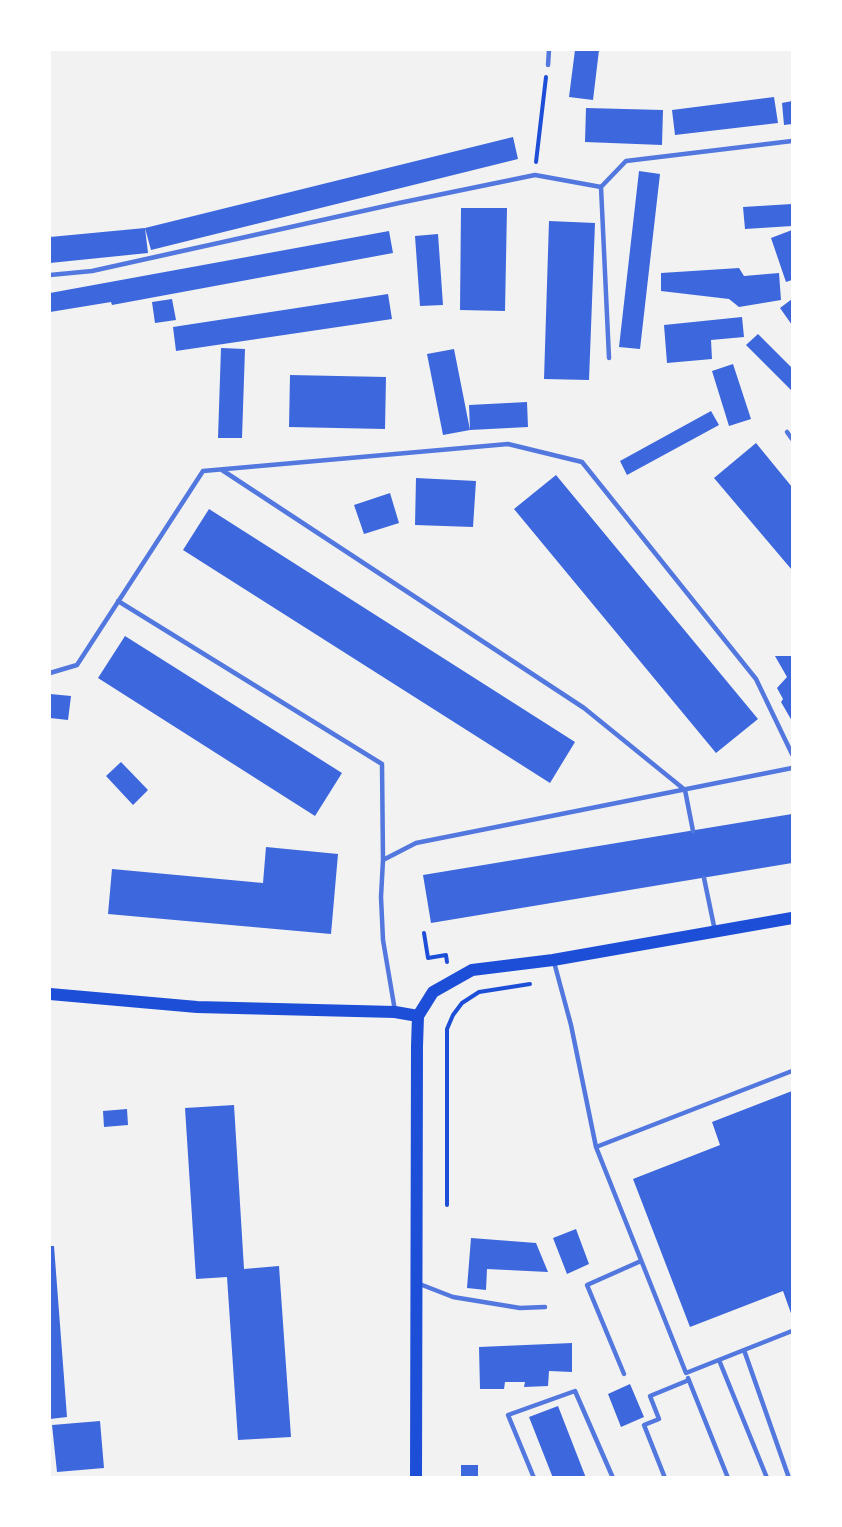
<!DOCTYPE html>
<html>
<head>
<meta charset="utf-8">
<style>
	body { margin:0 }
	#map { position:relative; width:842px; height:1527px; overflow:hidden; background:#f2f2f2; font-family:Barlow,sans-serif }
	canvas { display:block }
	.frame { position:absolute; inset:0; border:51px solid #fff; pointer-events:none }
</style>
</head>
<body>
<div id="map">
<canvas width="842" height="1527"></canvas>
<div class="frame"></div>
</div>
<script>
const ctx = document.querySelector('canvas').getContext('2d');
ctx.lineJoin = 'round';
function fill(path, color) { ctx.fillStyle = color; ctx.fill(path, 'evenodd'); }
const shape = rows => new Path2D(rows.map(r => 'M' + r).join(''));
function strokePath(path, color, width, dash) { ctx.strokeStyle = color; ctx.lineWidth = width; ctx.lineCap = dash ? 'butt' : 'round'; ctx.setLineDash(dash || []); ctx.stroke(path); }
const building = shape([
	[575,50,599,50,593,100,569,97],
	[774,97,778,123,675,135,672,110],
	[792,101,792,124,784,125,782,103],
	[586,108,663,110,662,145,585,142],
	[513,137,518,159,151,250,145,228],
	[639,171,660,174,640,349,619,347],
	[792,204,792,226,745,229,743,207],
	[461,208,507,208,505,311,460,310],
	[549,221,595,223,589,380,544,379],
	[145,228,148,253,50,263,50,237],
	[792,230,792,280,786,282,771,238],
	[389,231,393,253,112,305,111,302,50,312,50,293],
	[438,234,443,305,420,306,415,236],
	[739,268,744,276,779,273,781,300,739,307,729,299,661,291,661,273],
	[388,294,392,319,176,351,173,327],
	[172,299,176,320,155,323,152,302],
	[792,299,792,325,780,308],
	[742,317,744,337,711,340,712,359,667,363,664,325],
	[758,334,792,368,792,391,746,345],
	[221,348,245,349,242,438,218,438],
	[454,349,470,430,443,435,427,354],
	[733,364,751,419,729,426,712,371],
	[290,375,386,377,385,429,289,427],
	[527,402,528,427,470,430,469,405],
	[711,411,719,425,627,475,620,461],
	[756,443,792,487,792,570,714,478],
	[556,475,758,719,716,753,514,509],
	[416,478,476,481,473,527,415,525],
	[390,493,399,523,364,534,354,505],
	[209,509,575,742,550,783,183,550],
	[125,636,342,773,315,816,98,678],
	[775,656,792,656,792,721,781,702,783,699,777,688,787,677],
	[50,694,71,696,68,720,50,718],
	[121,762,148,790,133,805,106,776],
	[792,814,792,863,431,923,423,875],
	[266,847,338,854,331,934,108,914,112,869,263,883],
	[792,1091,792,1316,783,1291,690,1327,633,1179,720,1145,712,1122],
	[234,1105,244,1269,279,1266,291,1437,238,1440,227,1277,196,1279,185,1108],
	[127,1109,128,1125,104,1127,103,1111],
	[576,1229,589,1264,567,1274,553,1238],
	[471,1238,536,1243,548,1272,487,1269,486,1290,467,1288],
	[50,1246,54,1246,67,1417,50,1419],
	[572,1343,572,1372,549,1371,548,1386,524,1387,525,1382,505,1382,504,1389,480,1389,479,1347],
	[630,1384,644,1417,621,1427,608,1394],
	[558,1406,586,1478,553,1478,529,1417],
	[100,1421,104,1468,57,1472,52,1425],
	[461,1465,478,1465,478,1478,461,1478]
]);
const path = shape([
	[536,162,546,77],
	[424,933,428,958,446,955,447,962],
	[447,1205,447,1029,453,1015,462,1003,479,992,530,984]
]);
const service = shape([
	[548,65,549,50],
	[50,275,92,271,399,203,535,175,601,187],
	[609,358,601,187,626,161,792,141],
	[787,432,792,439],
	[222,470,584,708,685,790,693,831],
	[118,601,382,764,383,860],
	[50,673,77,665,203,471,508,444,582,462,756,679,792,754],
	[704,878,715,931],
	[554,962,571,1025,596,1147,686,1373,744,1350,789,1478],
	[395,1011,383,940,381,897,383,860,416,843,792,768],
	[596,1147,792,1071],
	[417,1283,453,1297,520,1308,545,1307],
	[744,1350,792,1331],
	[719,1360,767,1478],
	[624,1374,587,1285,641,1261],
	[688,1378,728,1478],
	[534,1478,508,1415,575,1391,613,1478],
	[665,1478,644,1425,659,1419,650,1396,689,1380]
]);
const secondary = shape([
	[50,994,197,1007,395,1012,418,1016],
	[416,1478,417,1046,418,1016,433,992,472,970,553,960,792,918]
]);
fill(building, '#3d67dc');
strokePath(path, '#1d4ed8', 4);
strokePath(service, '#5277de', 4.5);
strokePath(secondary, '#1d4ed8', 12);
</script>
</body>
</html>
